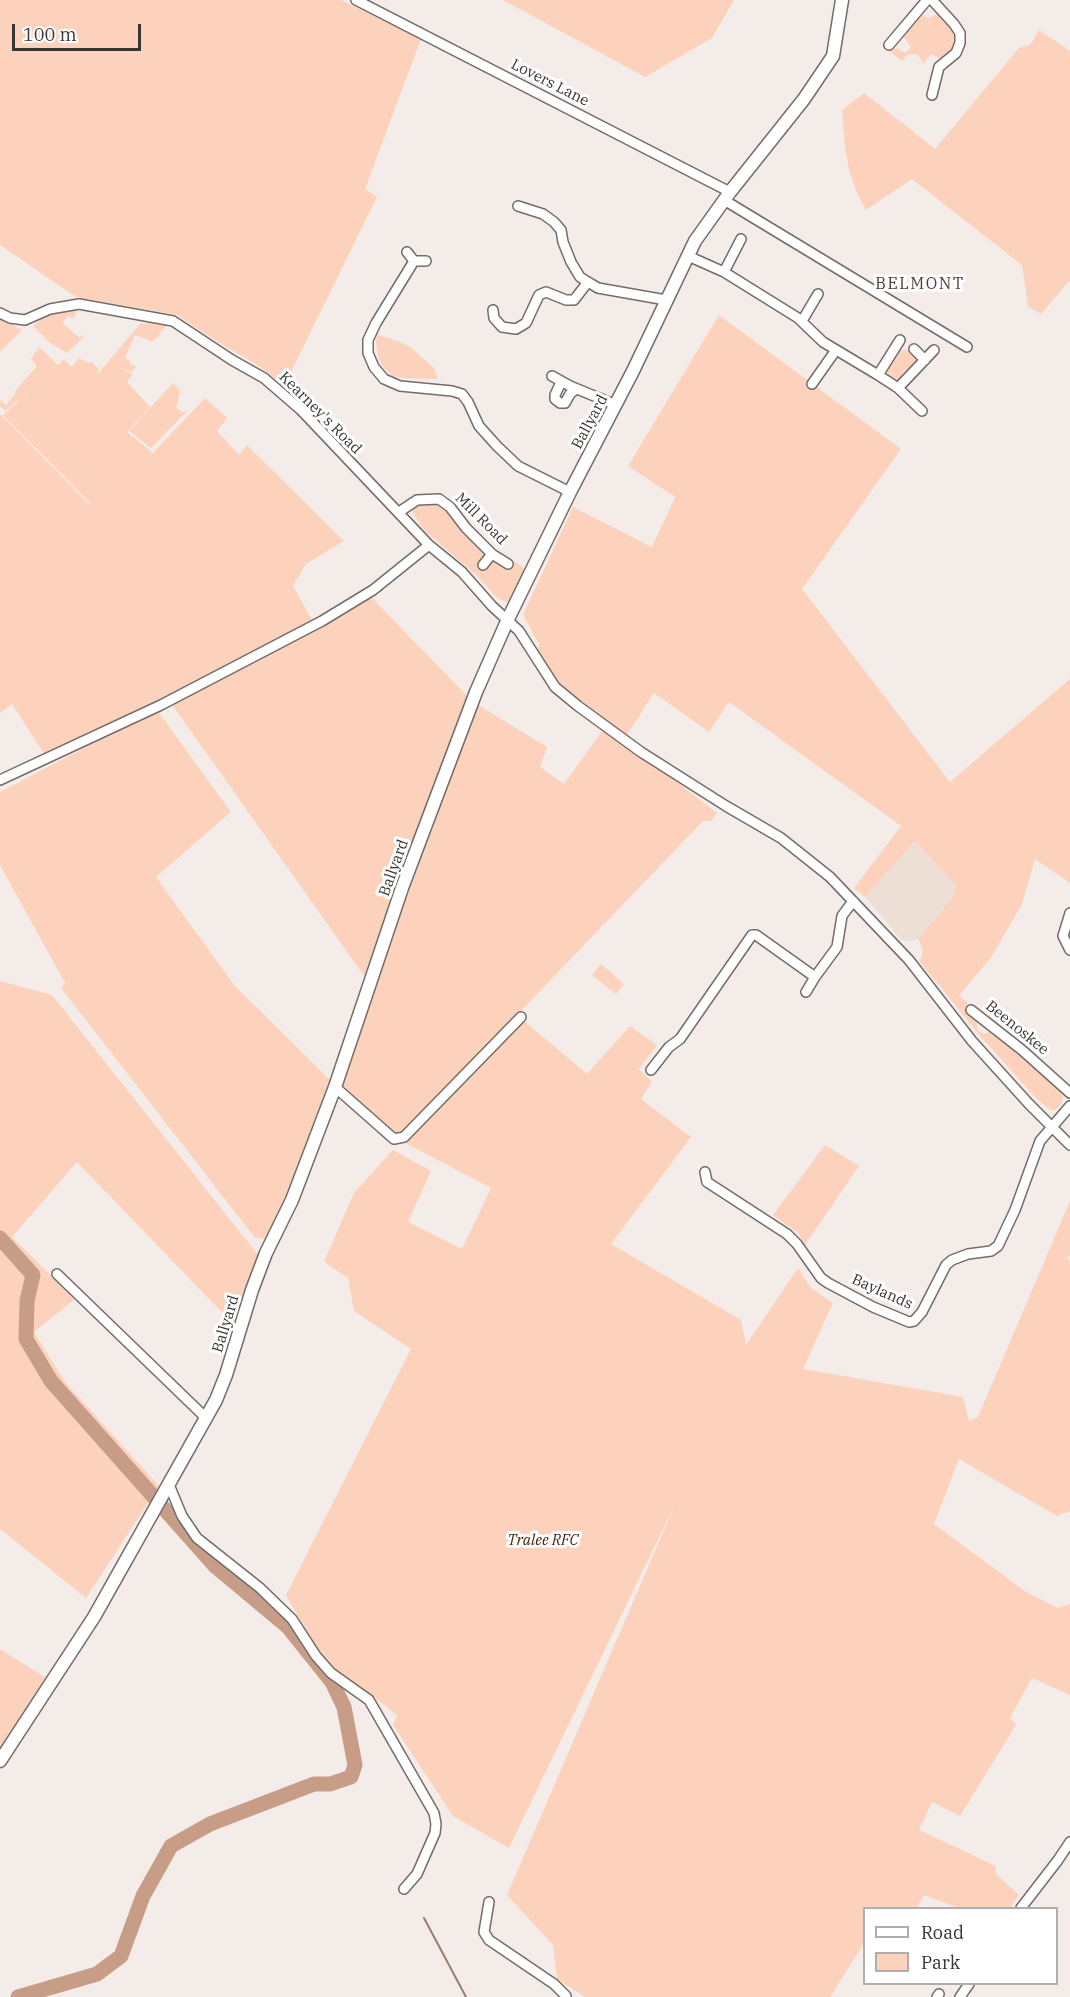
<!DOCTYPE html>
<html>
<head>
<meta charset="utf-8">
<style>
	body { margin:0 }
	#map { position:relative; width:1070px; height:1997px; overflow:hidden; background:#f4ece8; font-family:"IBM Plex Serif",serif }
	canvas { display:block }
	.legend { position:absolute; left:863px; top:1907px; width:195px; height:78px; box-sizing:border-box; background:#fff; border:2px solid #afaead; margin:0; padding:8px 10px; list-style:none; font-size:18px; color:#383433 }
	.legend li { display:flex; align-items:center; gap:12px; height:30px }
	.legend b { width:30px; border:2px solid #afaead }
	.scale { position:absolute; left:12px; top:24px; width:129px; height:27px; box-sizing:border-box; border:3px solid #383433; border-top:0; padding-left:8px; font-size:18px; line-height:21px; white-space:nowrap; color:#383433; -webkit-text-stroke:4px #fff; paint-order:stroke }
</style>
</head>
<body>
<div id="map">
<canvas width="1070" height="1997"></canvas>
<ul class="legend">
<li><b style="height:8px;background:#fff"></b>Road</li>
<li><b style="height:16px;background:#fcd2bc"></b>Park</li>
</ul>
<div class="scale">100 m</div>
</div>
<script>
const ctx = document.querySelector('canvas').getContext('2d');
ctx.lineJoin = 'round';
function fill(path, color) { ctx.fillStyle = color; ctx.fill(path, 'evenodd'); }
const shape = rows => new Path2D(rows.map(r => 'M' + r).join(''));
function strokePath(path, color, width, dash) { ctx.strokeStyle = color; ctx.lineWidth = width; ctx.lineCap = dash ? 'butt' : 'round'; ctx.setLineDash(dash || []); ctx.stroke(path); }
function write(font, color, halo, rows, align = 'center') {
  ctx.font = font + ' "IBM Plex Serif",serif'; ctx.lineWidth = 6; ctx.setLineDash([]); ctx.textBaseline = 'middle'; ctx.strokeStyle = halo; ctx.fillStyle = color; for (const [text, x, y, turn = 0] of rows) {
    ctx.save(); ctx.translate(x, y); ctx.rotate((+turn || 0) * Math.PI / 180); ctx.textAlign = isNaN(turn) ? turn : align; if (halo) ctx.strokeText(text, 0, 0); ctx.fillText(text, 0, 0); ctx.restore();
  }
}
const built = shape([
	[915,841,956,886,956,893,918,939,907,942,901,939,865,897]
]);
const green = shape([
	[0,0,341,0,421,39,365,189,377,197,284,386,259,366,218,342,177,315,76,297,0,245],
	[503,0,734,0,712,38,645,77],
	[937,14,948,23,954,32,955,44,950,54,941,59,931,54,923,64,919,56,915,54,907,55,902,61,889,51,896,48,906,53,911,47,903,36,920,15,929,18],
	[1039,30,1070,51,1070,280,1041,314,1028,306,1022,265,912,179,866,210,857,193,849,170,845,148,842,110,864,93,935,149,1019,48,1030,45],
	[77,308,76,315,73,319,68,316,62,323,80,338,82,335,84,337,67,353,50,343,33,326,49,313,56,313],
	[719,315,901,449,802,589,950,782,1070,679,1070,883,1035,859,1022,904,992,956,959,996,968,1003,964,1008,977,1020,977,1030,984,1034,989,1032,996,1034,1056,1086,1063,1096,1061,1104,1056,1110,1050,1110,1036,1098,981,1037,920,962,923,950,918,939,956,893,956,886,915,841,865,897,854,888,901,826,729,702,709,732,654,693,626,736,558,683,538,652,539,644,523,615,573,507,652,547,675,497,628,466],
	[0,318,22,330,0,352],
	[148,323,164,325,165,327,155,340,151,341,135,335,125,358,130,361,130,364,136,366,132,372,113,365,133,374,127,382,150,407,127,432,153,453,205,398,227,418,217,431,239,455,247,445,344,541,306,564,293,586,312,620,199,680,51,753,44,754,12,704,0,713,0,414,90,505,91,504,3,415,30,390,5,411,0,406,0,400,6,405,15,394,15,391,37,366,31,359,39,347,58,365,64,359,72,367,79,358,89,363,91,361,99,370,96,376,140,324],
	[377,335,395,340,409,346,434,368,438,379,403,378,393,376,384,368,379,360,376,343],
	[899,349,902,351,905,349,909,351,911,349,919,360,902,373,903,378,895,380,888,375,887,369],
	[173,383,180,391,176,408,182,412,187,411,151,448,129,431],
	[427,502,442,507,449,513,462,531,483,552,485,556,480,566,486,570,493,562,497,561,511,568,514,561,527,570,514,596,510,600,506,602,497,598,476,575,425,531,411,510],
	[370,596,469,698,364,976,171,703,312,633,340,617],
	[478,705,547,747,540,767,564,784,605,727,717,813,711,821,703,821,517,1015,587,1074,630,1026,657,1045,639,1069,652,1082,641,1099,691,1137,611,1244,741,1320,746,1345,798,1268,811,1288,833,1303,803,1369,963,1397,969,1421,978,1417,1070,1201,1070,1255,1067,1258,1070,1261,1070,1511,1057,1516,959,1459,934,1524,1026,1592,1058,1608,1070,1604,1070,1695,1032,1678,1010,1718,1016,1725,960,1816,932,1802,919,1830,996,1866,996,1874,1019,1895,1010,1908,959,1908,924,1895,917,1908,864,1908,864,1943,830,1997,585,1997,557,1979,553,1945,507,1895,676,1502,509,1848,453,1816,393,1725,397,1716,377,1699,324,1662,286,1595,411,1349,354,1311,348,1278,324,1262,354,1193,393,1150,431,1171,408,1222,462,1249,491,1188,396,1138,336,1090],
	[157,710,231,812,156,877,234,985,332,1082,270,1239,255,1238,61,988,65,983,0,865,0,792],
	[601,964,624,984,616,994,592,975],
	[0,981,52,995,259,1256,237,1328,77,1162,12,1237,75,1299,34,1332,65,1382,159,1486,86,1598,0,1529],
	[825,1145,859,1166,805,1245,798,1233,773,1215],
	[0,1649,48,1679,0,1754]
]);
const stream = shape([
	[424,1918,466,1997]
]);
const river = shape([
	[0,1238,33,1275,27,1301,26,1339,51,1381,215,1566,288,1627,332,1682,344,1707,355,1765,351,1777,330,1784,314,1784,210,1824,171,1846,143,1896,121,1956,97,1974,18,1997]
]);
const minor = shape([
	[356,0,730,192],
	[932,0,954,24,960,33,960,43,956,53,939,67,932,95],
	[889,45,927,0],
	[724,200,967,347],
	[518,206,543,214,554,222,561,230,563,242,571,262,580,277,588,282,598,288,666,300],
	[407,252,414,261,426,261],
	[688,256,724,272,798,318,823,342,878,375,898,388,922,411],
	[414,261,376,323,368,340,368,353,374,367,384,379,400,386,452,391,462,394,468,402,479,426,497,446,518,466,570,492],
	[724,272,741,239],
	[493,310,494,318,502,327,516,329,526,323,539,295,546,292,566,300,574,300,588,282],
	[0,313,10,318,25,320,50,309,79,304,173,321,232,360,264,378,301,410,429,545,462,572,492,606,519,631,555,687,578,706,641,752,726,806,781,838,830,877,909,960,972,1041,1029,1104,1070,1145],
	[802,321,818,294],
	[914,349,925,360],
	[878,375,900,340],
	[552,376,570,386,616,405],
	[561,382,555,395,555,399,560,403,565,403,570,394,576,389],
	[812,384,836,350],
	[898,388,934,350],
	[399,512,417,500,439,499,450,507,466,528,492,554,508,564],
	[483,565,492,554],
	[0,780,161,705,322,621,373,590,429,545],
	[1070,913,1063,936,1070,950],
	[806,992,815,977],
	[971,1010,1022,1050,1070,1093],
	[651,1070,669,1047,680,1039,752,935,756,935,815,977,837,947,842,916,853,901],
	[335,1087,394,1139,404,1137,521,1017],
	[705,1172,707,1182,787,1234,797,1244,821,1278,828,1283,873,1307,909,1322,914,1321,922,1312,946,1265,952,1260,968,1254,991,1251,998,1246,1015,1210,1040,1141,1070,1106],
	[57,1274,206,1418],
	[168,1485,170,1487,182,1516,197,1538,260,1588,292,1619,316,1656,331,1673,369,1700,434,1813,436,1824,435,1833,417,1874,404,1889],
	[489,1902,484,1932,489,1940,554,1984,566,1996],
	[1021,1908,1058,1860,1070,1842],
	[937,1997,939,1994],
	[960,1997,969,1984]
]);
const tertiary = shape([
	[0,1761,94,1617,216,1400,226,1375,252,1290,266,1253,292,1200,335,1087,402,888,476,692,508,619,570,492,633,371,695,241,730,192,804,99,833,56,842,0]
]);
const streetNames = [
	["Lovers Lane",550,83,27],
	["Kearney's Road",320,413,45],
	["Ballyard",590,422,-62],
	["Mill Road",481,519,45],
	["Ballyard",394,868,-70],
	["Beenoskee",1017,1028,39],
	["Baylands",882,1292,24],
	["Ballyard",226,1324,-73]
];
const parkNames = [
	["Tralee RFC",543,1541]
];
const neighbourhoodNames = [
	["BELMONT",920,284]
];
fill(built, '#edded6');
fill(green, '#fcd2bc');
strokePath(stream, '#9c7e6e', 2);
strokePath(river, '#c79d87', 15);
strokePath(minor, '#736c68', 12);
strokePath(tertiary, '#736c68', 15);
strokePath(minor, '#fff', 9);
strokePath(tertiary, '#fff', 12);
write('15px', '#383433', '#fff', streetNames);
write('italic 15px', '#482006', '#fff', parkNames);
ctx.letterSpacing = '1.5px';
write('16px', '#48413e', '#fff', neighbourhoodNames);
ctx.letterSpacing = '0px';
</script>
</body>
</html>
